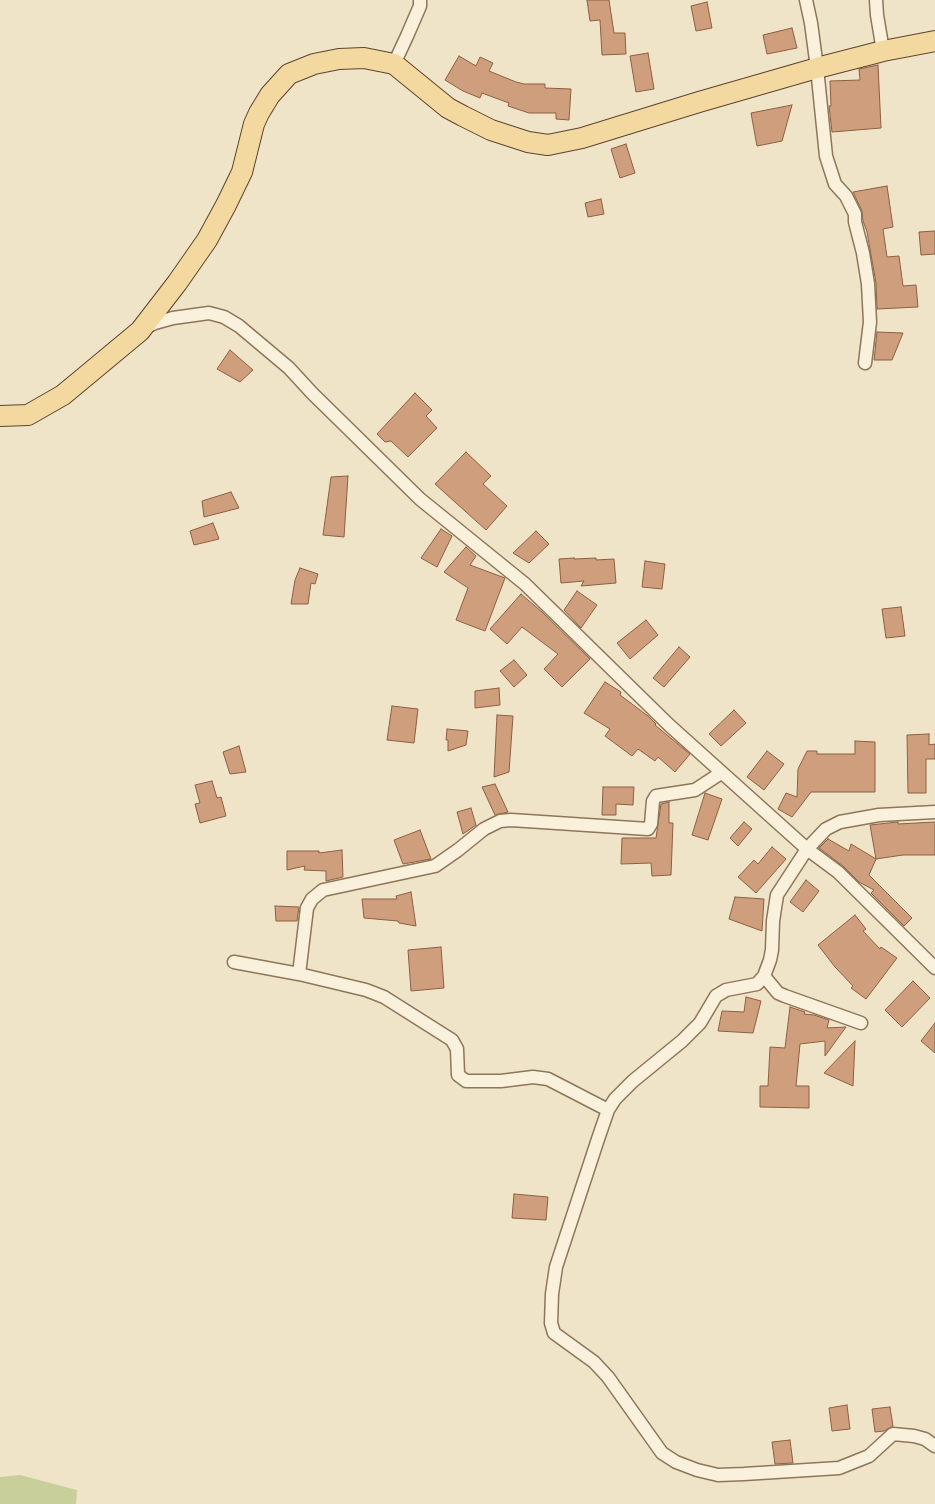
<!DOCTYPE html>
<html>
<head>
<meta charset="utf-8">
<style>
	body { margin:0 }
	canvas { display:block; background:#f0e4c8 }
</style>
</head>
<body>
<canvas width="935" height="1504"></canvas>
<script>
const ctx = document.querySelector('canvas').getContext('2d');
ctx.lineJoin = 'round';
function fill(path, color) { ctx.fillStyle = color; ctx.fill(path, 'evenodd'); }
const shape = rows => new Path2D(rows.map(r => 'M' + r).join(''));
function strokePath(path, color, width, dash) { ctx.strokeStyle = color; ctx.lineWidth = width; ctx.lineCap = dash ? 'butt' : 'round'; ctx.setLineDash(dash || []); ctx.stroke(path); }
const green = shape([
	[20,1475,77,1490,76,1504,0,1504,0,1477]
]);
const building = shape([
	[587,0,609,0,614,33,625,33,626,54,602,55,600,20,590,21,587,0],
	[707,2,712,28,696,31,691,6,707,2],
	[792,28,797,48,767,54,763,35,792,28],
	[648,53,654,89,636,92,630,56,648,53],
	[459,56,476,66,480,57,493,63,489,71,516,82,524,84,545,84,545,88,571,89,569,120,556,119,556,113,529,113,508,106,509,103,482,93,480,98,463,91,445,80,459,56],
	[878,65,881,128,832,132,829,106,831,106,830,81,860,80,859,69,878,65],
	[792,105,782,141,757,146,751,113,792,105],
	[626,144,635,173,620,178,611,149,626,144],
	[887,186,893,227,883,229,887,257,899,256,903,286,916,285,918,307,877,309,876,283,867,232,863,221,862,211,853,192,887,186],
	[601,199,604,214,588,217,585,203,601,199],
	[935,231,935,254,921,255,919,232,935,231],
	[877,332,903,333,892,360,874,360,877,332],
	[230,350,253,370,240,382,217,369,230,350],
	[415,393,432,410,426,416,437,428,408,457,391,441,385,442,377,434,415,393],
	[466,452,491,476,483,484,507,506,486,530,435,484,466,452],
	[348,476,344,537,323,535,331,477,348,476],
	[231,492,239,508,204,517,202,501,231,492],
	[213,523,219,539,194,545,190,531,213,523],
	[441,529,452,536,437,567,421,558,441,529],
	[536,531,549,544,529,563,513,553,536,531],
	[466,547,476,556,470,565,505,578,485,631,456,620,468,588,444,572,466,547],
	[574,558,574,559,596,558,596,560,614,559,616,583,581,586,584,581,561,583,559,559,574,558],
	[645,561,665,564,662,589,642,587,645,561],
	[300,568,318,574,315,584,311,583,308,604,291,604,295,580,300,568],
	[577,591,597,605,581,628,564,610,577,591],
	[521,594,542,612,590,659,562,687,544,669,558,654,522,627,507,644,490,629,521,594],
	[901,607,905,636,886,638,882,609,901,607],
	[646,620,658,635,630,659,617,643,646,620],
	[679,647,690,657,664,687,653,678,679,647],
	[514,660,527,675,514,687,500,671,514,660],
	[605,682,621,692,620,695,648,716,656,724,655,725,690,754,675,772,658,757,655,761,638,749,632,756,605,736,610,729,584,713,605,682],
	[499,688,500,705,475,708,475,691,499,688],
	[392,706,418,709,414,743,387,740,392,706],
	[734,710,746,723,721,746,709,734,734,710],
	[497,715,513,716,509,772,494,777,497,715],
	[447,729,468,731,466,745,448,751,448,740,446,740,447,729],
	[929,734,929,745,935,744,935,759,926,759,926,793,908,793,907,735,929,734],
	[855,741,875,742,875,792,811,792,792,817,778,809,786,793,797,797,798,769,807,751,817,751,817,754,855,754,855,741],
	[239,746,246,772,230,774,223,752,239,746],
	[767,751,784,764,764,790,747,777,767,751],
	[212,781,217,798,221,797,226,816,200,823,195,804,200,803,195,785,212,781],
	[495,784,508,812,495,815,482,787,495,784],
	[603,787,634,787,633,805,616,804,616,815,602,815,603,787],
	[705,793,722,799,708,840,692,835,705,793],
	[669,802,669,823,673,823,671,875,652,876,651,863,621,864,622,838,656,838,661,804,669,802],
	[471,808,476,825,463,834,457,812,471,808],
	[744,822,752,829,738,846,730,838,744,822],
	[898,822,898,824,935,822,935,855,903,855,876,859,870,825,898,822],
	[420,830,431,859,403,864,394,840,420,830],
	[828,839,849,851,851,844,876,859,869,875,912,918,904,926,871,893,874,890,859,882,843,866,819,848,828,839],
	[772,847,786,859,756,893,738,877,754,860,758,864,772,847],
	[342,850,343,877,326,881,326,871,304,870,305,866,287,870,287,851,319,851,319,853,342,850],
	[806,880,819,891,803,912,790,902,806,880],
	[411,892,416,926,399,923,398,921,364,918,362,899,397,899,396,896,411,892],
	[735,897,764,899,762,931,729,919,735,897],
	[275,906,299,907,297,921,276,921,275,906],
	[855,915,866,929,863,931,880,949,881,947,897,958,866,999,851,988,853,986,835,967,818,945,855,915],
	[441,947,444,988,411,991,408,950,441,947],
	[913,981,930,998,902,1027,885,1010,913,981],
	[746,997,761,1001,753,1033,718,1031,722,1011,744,1012,746,997],
	[790,1007,805,1012,804,1014,814,1015,829,1020,827,1028,846,1027,825,1056,825,1041,800,1044,796,1086,809,1086,809,1108,760,1107,760,1086,768,1086,770,1047,785,1048,790,1007],
	[935,1023,935,1053,921,1041,935,1023],
	[855,1041,853,1086,824,1073,855,1041],
	[514,1194,548,1197,546,1220,512,1218,514,1194],
	[847,1405,850,1429,832,1431,829,1408,847,1405],
	[890,1407,893,1426,884,1431,875,1432,872,1409,890,1407],
	[790,1440,793,1463,775,1464,772,1442,790,1440]
]);
const street = shape([
	[806,0,811,23,817,68,826,156,835,184,846,196,855,214,855,222,863,253,868,284,870,322,865,363],
	[876,0,877,15,883,51],
	[394,64,407,36,420,6,420,0],
	[144,328,155,323,173,318,209,313,224,317,239,326,289,368,312,393,420,499,525,584,669,725,807,849,838,872,935,968],
	[935,812,879,815,840,822,826,829,807,849,777,895,773,921,772,950,770,960,764,976,757,984,726,990,716,996,700,1023,682,1041,633,1081,615,1099,608,1110,598,1139,556,1267,552,1294,551,1323,554,1333,594,1362,608,1377,662,1453,676,1462,697,1470,718,1475,744,1474,839,1468,869,1456,893,1434,914,1436,925,1439,935,1446],
	[234,962,299,974,366,990,384,997,452,1040,457,1049,458,1075,466,1081,501,1081,533,1077,548,1079,608,1110],
	[299,974,307,908,312,899,323,890,435,866,458,850,484,829,500,821,511,820,648,829,651,824,653,801,656,796,695,790,721,773],
	[764,976,778,993,785,996,861,1023]
]);
const primary = shape([
	[0,416,28,415,63,395,140,331,177,283,207,240,226,205,242,172,254,124,259,113,270,95,289,74,314,64,339,59,364,58,394,64,448,108,463,116,491,130,528,142,548,145,582,138,699,102,817,68,883,51,935,41]
]);
fill(green, '#c9cf9b');
fill(building, '#cf9f7d');
strokePath(building, '#8d5f41', 1);
strokePath(street, '#8d765c', 15);
strokePath(primary, '#5b4430', 22);
strokePath(street, '#faf1dc', 12);
strokePath(primary, '#f3d9a0', 20);
</script>
</body>
</html>
